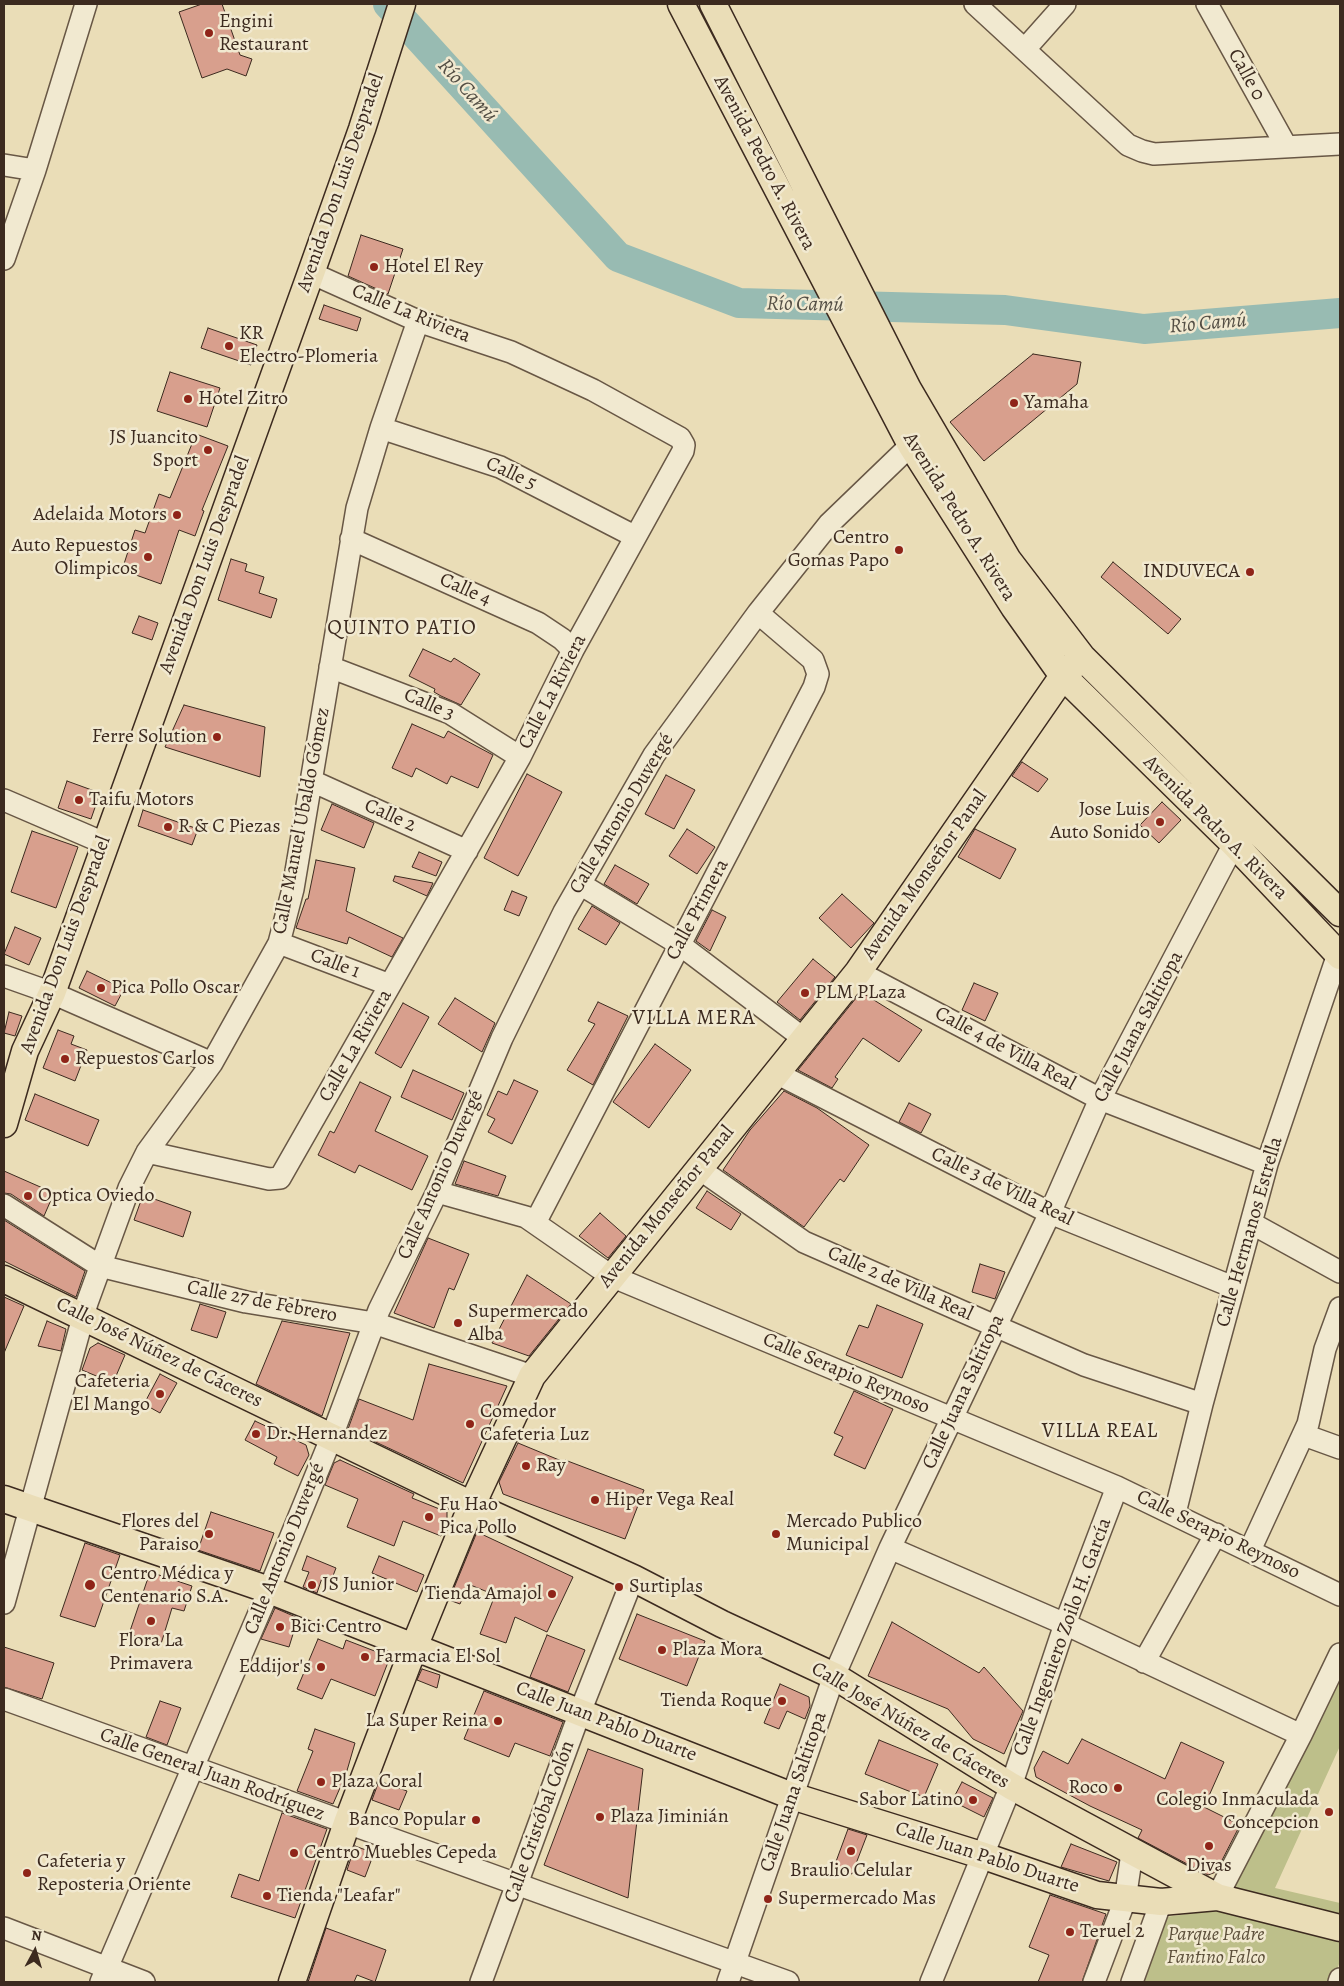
<!DOCTYPE html>
<html>
<head>
<meta charset="utf-8">
<style>
	body { margin:0 }
	#map { position:relative; width:1344px; height:1986px; overflow:hidden; background:#eaddb7; font-family:Alegreya,serif }
	canvas { display:block }
	.frame { position:absolute; inset:0; border:5px solid #3c2a1f; pointer-events:none }
	.north { position:absolute; left:10px; top:1926px; width:50px; height:50px; -webkit-text-stroke:4px #f1e9d0; paint-order:stroke; rotate:6deg; font-size:14px; font-weight:700; line-height:20px; text-align:center; color:#3c2a1f }
	.north::after { content:''; display:block; margin:auto; width:18px; height:22px; background:#3c2a1f; clip-path:polygon(50% 0,100% 100%,50% 72%,0 100%) }
</style>
</head>
<body>
<div id="map">
<canvas width="1344" height="1986"></canvas>
<div class="frame"></div>
<div class="north">N</div>
</div>
<script>
const ctx = document.querySelector('canvas').getContext('2d');
ctx.lineJoin = 'round';
function fill(path, color) { ctx.fillStyle = color; ctx.fill(path, 'evenodd'); }
const shape = rows => new Path2D(rows.map(r => 'M' + r).join(''));
function strokePath(path, color, width, dash) { ctx.strokeStyle = color; ctx.lineWidth = width; ctx.lineCap = dash ? 'butt' : 'round'; ctx.setLineDash(dash || []); ctx.stroke(path); }
function write(font, color, halo, rows, align = 'center') {
  ctx.font = font + ' Alegreya,serif'; ctx.lineWidth = 5; ctx.setLineDash([]); ctx.textBaseline = 'middle'; ctx.strokeStyle = halo; ctx.fillStyle = color; for (const [text, x, y, turn = 0] of rows) {
    ctx.save(); ctx.translate(x, y); ctx.rotate((+turn || 0) * Math.PI / 180); ctx.textAlign = isNaN(turn) ? turn : align; if (halo) ctx.strokeText(text, 0, 0); ctx.fillText(text, 0, 0); ctx.restore();
  }
}
const green = shape([
	[1340,1681,1340,1746,1275,1888,1340,1903,1340,1920,1230,1895],
	[1222,1909,1340,1941,1340,1961,1333,1982,1142,1982,1166,1917]
]);
const river = shape([
	[388,4,618,257,739,303,1005,310,1144,329,1340,313]
]);
const building = shape([
	[202,4,222,4,240,55,252,59,246,76,227,69,202,78,179,12,202,4],
	[361,235,403,249,388,294,348,276,361,235],
	[324,305,361,318,357,331,319,319,324,305],
	[208,328,257,345,251,365,201,348,208,328],
	[1033,354,1081,362,1077,384,984,461,950,422,1033,354],
	[170,372,220,388,207,427,157,411,170,372],
	[196,434,228,446,202,510,204,511,195,536,179,530,161,584,122,570,135,530,145,533,159,494,170,498,196,434],
	[231,559,247,564,245,571,264,577,259,593,277,599,271,618,218,600,231,559],
	[1113,562,1181,619,1168,634,1101,577,1113,562],
	[139,616,158,623,152,640,132,633,139,616],
	[423,649,451,662,454,658,480,674,461,705,441,696,434,692,435,689,409,676,423,649],
	[184,705,265,727,260,777,165,747,184,705],
	[412,724,444,738,448,731,493,755,478,788,451,776,447,784,416,768,412,777,392,768,412,724],
	[1022,762,1048,779,1038,792,1012,776,1022,762],
	[527,774,562,792,518,876,484,858,527,774],
	[666,775,695,790,674,829,645,814,666,775],
	[67,781,100,793,91,819,58,808,67,781],
	[1162,802,1181,820,1159,843,1140,825,1162,802],
	[332,804,374,823,364,848,321,830,332,804],
	[143,810,198,829,192,845,138,826,143,810],
	[687,829,715,847,697,874,669,856,687,829],
	[975,829,1016,849,1000,879,958,857,975,829],
	[32,831,78,847,56,908,11,892,32,831],
	[419,852,442,862,436,876,412,867,419,852],
	[316,860,355,868,346,911,403,938,392,957,349,937,347,944,296,928,306,899,308,899,316,860],
	[615,865,649,884,637,904,604,884,615,865],
	[395,876,433,883,427,896,393,881,395,876],
	[512,891,527,897,519,916,504,910,512,891],
	[842,894,874,923,851,948,819,918,842,894],
	[592,906,620,923,606,945,578,929,592,906],
	[712,910,726,917,710,951,696,941,712,910],
	[15,927,41,938,29,965,4,954,15,927],
	[813,959,835,977,800,1020,777,1002,813,959],
	[87,971,124,989,115,1006,79,988,87,971],
	[974,983,998,993,985,1021,962,1010,974,983],
	[861,992,922,1030,899,1062,863,1038,835,1077,838,1079,832,1088,798,1070,861,992],
	[455,998,495,1023,482,1052,438,1024,455,998],
	[598,1002,628,1016,593,1085,567,1070,595,1024,588,1021,598,1002],
	[403,1003,429,1017,401,1068,375,1053,403,1003],
	[9,1012,22,1016,15,1036,4,1033,9,1012],
	[58,1030,74,1036,71,1044,87,1050,75,1081,43,1068,58,1030],
	[655,1044,691,1070,649,1128,613,1102,655,1044],
	[413,1070,464,1093,452,1120,401,1097,413,1070],
	[514,1080,538,1091,512,1144,488,1132,495,1119,487,1115,498,1091,507,1095,514,1080],
	[360,1082,391,1097,375,1131,428,1156,412,1190,359,1165,355,1173,318,1155,330,1131,334,1133,360,1082],
	[784,1091,817,1108,869,1145,844,1182,840,1179,804,1227,723,1170,750,1130,784,1091],
	[35,1094,99,1120,88,1146,25,1120,35,1094],
	[909,1103,931,1114,921,1133,899,1122,909,1103],
	[464,1161,506,1176,498,1196,455,1184,464,1161],
	[4,1171,54,1193,44,1216,11,1194,4,1193,4,1171],
	[707,1191,741,1214,731,1230,696,1208,707,1191],
	[143,1195,191,1212,183,1237,134,1220,143,1195],
	[600,1213,626,1236,608,1258,579,1236,600,1213],
	[4,1220,85,1271,76,1297,4,1261,4,1220],
	[428,1238,469,1254,454,1290,449,1288,434,1328,394,1313,428,1238],
	[980,1264,1005,1272,995,1299,972,1292,980,1264],
	[527,1275,571,1304,529,1356,492,1343,527,1275],
	[4,1297,24,1306,4,1353,4,1297],
	[200,1304,226,1312,217,1338,191,1330,200,1304],
	[877,1305,923,1324,902,1378,846,1355,859,1325,868,1328,877,1305],
	[47,1321,66,1329,61,1351,38,1346,47,1321],
	[282,1321,350,1333,322,1416,256,1384,282,1321],
	[98,1343,125,1355,113,1383,82,1370,90,1348,98,1343],
	[429,1364,507,1386,463,1483,348,1429,359,1399,413,1420,429,1364],
	[160,1374,177,1383,160,1413,144,1404,160,1374],
	[854,1391,893,1409,865,1469,834,1455,843,1437,834,1433,854,1391],
	[255,1421,306,1445,309,1455,298,1476,274,1464,277,1457,245,1440,255,1421],
	[518,1443,564,1462,565,1460,644,1490,625,1539,503,1494,499,1482,518,1443],
	[340,1460,414,1494,412,1498,447,1512,447,1521,441,1536,403,1521,394,1546,347,1527,358,1499,325,1485,334,1463,340,1460],
	[211,1512,274,1533,260,1571,198,1550,211,1512],
	[477,1532,573,1577,547,1632,515,1617,506,1643,480,1634,495,1595,468,1584,460,1604,449,1600,477,1532],
	[85,1543,120,1555,95,1627,60,1616,85,1543],
	[307,1556,336,1568,331,1581,322,1578,317,1593,303,1587,309,1572,302,1570,307,1556],
	[379,1556,424,1575,417,1592,372,1573,379,1556],
	[150,1572,192,1586,184,1611,172,1608,161,1644,129,1634,150,1572],
	[275,1608,298,1618,289,1647,261,1639,275,1608],
	[637,1614,705,1641,687,1686,619,1659,637,1614],
	[892,1622,979,1673,984,1667,1023,1711,1004,1754,973,1739,948,1709,868,1676,892,1622],
	[547,1635,585,1650,568,1692,530,1677,547,1635],
	[318,1639,343,1649,346,1640,390,1657,375,1696,331,1679,322,1699,297,1689,318,1639],
	[4,1647,54,1663,42,1699,4,1687,4,1647],
	[422,1669,440,1675,437,1688,417,1680,422,1669],
	[780,1684,809,1697,810,1706,805,1719,787,1711,779,1729,764,1723,780,1684],
	[484,1691,563,1722,550,1756,515,1743,509,1757,464,1739,484,1691],
	[160,1701,181,1708,167,1745,146,1737,160,1701],
	[315,1729,355,1743,346,1774,333,1804,297,1791,313,1751,308,1749,315,1729],
	[1082,1739,1165,1779,1181,1742,1224,1762,1204,1807,1240,1825,1216,1872,1208,1875,1138,1838,1142,1830,1090,1806,1036,1777,1034,1768,1043,1751,1068,1764,1082,1739],
	[879,1740,938,1764,924,1797,865,1774,879,1740],
	[588,1749,643,1769,628,1898,544,1865,588,1749],
	[379,1781,407,1791,399,1810,372,1800,379,1781],
	[962,1782,993,1798,984,1817,952,1801,962,1782],
	[282,1813,327,1829,295,1918,231,1897,239,1874,259,1881,282,1813],
	[848,1829,867,1835,852,1874,834,1867,848,1829],
	[1071,1844,1117,1862,1109,1881,1061,1867,1071,1844],
	[355,1846,374,1853,365,1877,347,1870,355,1846],
	[1050,1895,1106,1914,1082,1982,1038,1982,1049,1955,1029,1947,1050,1895],
	[326,1928,386,1950,375,1982,357,1975,354,1982,308,1982,326,1928]
]);
const minor = shape([
	[975,4,1128,145,1142,151,1154,154,1340,144],
	[1207,4,1286,146],
	[1025,49,1065,4],
	[4,165,35,170],
	[4,259,35,170,86,4],
	[381,428,500,467,634,536],
	[351,539,538,623,562,639,573,650],
	[330,667,450,713,520,757],
	[312,781,467,851],
	[4,800,104,843],
	[580,884,679,944,803,1038],
	[279,943,390,985],
	[858,972,1100,1099,1267,1164],
	[4,976,52,993,212,1063],
	[776,1073,1050,1213,1233,1287],
	[147,1152,269,1179,280,1178,520,757,573,650,683,451,684,445,680,438,593,390,511,352,418,321,311,273],
	[698,1168,804,1242,1084,1365,1202,1404],
	[437,1192,526,1217,611,1276,1117,1487,1340,1595],
	[4,1205,100,1266,246,1302,374,1323,532,1376],
	[535,1223,814,687,818,674,813,660,758,613],
	[1251,1223,1340,1272],
	[1304,1435,1340,1448],
	[1175,1513,1202,1404,1267,1164,1338,954],
	[890,1548,1065,1624,1301,1735],
	[1250,1550,1308,1424,1325,1349,1340,1308],
	[4,1603,87,1303,129,1188,147,1152,212,1063,279,943,293,889,357,508,381,428,418,321],
	[1144,1662,1216,1534],
	[4,1699,788,1982],
	[1217,1897,1301,1735,1340,1654],
	[4,1928,144,1982],
	[101,1982,269,1590,332,1436,379,1310,437,1192,502,1038,564,912,654,755,758,613,829,524,911,445,925,436],
	[481,1982,580,1712,633,1578],
	[728,1982,834,1676,890,1548,1050,1213,1100,1099,1234,844,1245,834],
	[931,1982,1011,1786,1065,1624,1117,1487],
	[1094,1982,1125,1900,1132,1853],
	[1132,1982,1161,1902],
	[1339,1982,1340,1979]
]);
const major = shape([
	[681,4,911,445,1014,607,1063,676,1234,844,1340,956],
	[713,4,908,389,1008,560,1082,657,1340,913],
	[4,1124,25,1051,52,993,311,273,362,129,402,4],
	[4,1279,472,1505,633,1578,722,1624,834,1676,1011,1786,1217,1897,1340,1928],
	[4,1499,269,1590,792,1796,984,1856,1097,1895,1161,1902,1217,1897],
	[292,1982,347,1823,414,1647,472,1505,532,1376,858,972,1063,676,1082,657]
]);
const markers = [
	[209,33,5,"#8f2418"],
	[374,267,5,"#8f2418"],
	[229,346,5,"#8f2418"],
	[188,399,5,"#8f2418"],
	[1014,403,5,"#8f2418"],
	[208,450,5,"#8f2418"],
	[177,515,5,"#8f2418"],
	[899,550,5,"#8f2418"],
	[148,557,5,"#8f2418"],
	[1250,572,5,"#8f2418"],
	[217,737,5,"#8f2418"],
	[79,800,5,"#8f2418"],
	[1160,822,5,"#8f2418"],
	[168,827,5,"#8f2418"],
	[101,988,5,"#8f2418"],
	[805,993,5,"#8f2418"],
	[65,1059,5,"#8f2418"],
	[28,1196,5,"#8f2418"],
	[458,1323,5,"#8f2418"],
	[160,1394,5,"#8f2418"],
	[470,1424,5,"#8f2418"],
	[256,1434,5,"#8f2418"],
	[526,1466,5,"#8f2418"],
	[595,1500,5,"#8f2418"],
	[429,1517,5,"#8f2418"],
	[209,1534,5,"#8f2418"],
	[776,1534,5,"#8f2418"],
	[90,1585,6,"#8f2418"],
	[312,1585,5,"#8f2418"],
	[619,1587,5,"#8f2418"],
	[552,1594,5,"#8f2418"],
	[151,1621,5,"#8f2418"],
	[280,1627,5,"#8f2418"],
	[662,1650,5,"#8f2418"],
	[365,1657,5,"#8f2418"],
	[321,1667,5,"#8f2418"],
	[782,1701,5,"#8f2418"],
	[498,1721,5,"#8f2418"],
	[321,1782,5,"#8f2418"],
	[1118,1788,5,"#8f2418"],
	[973,1800,5,"#8f2418"],
	[1329,1812,5,"#8f2418"],
	[600,1817,5,"#8f2418"],
	[476,1820,5,"#8f2418"],
	[1209,1846,5,"#8f2418"],
	[851,1851,5,"#8f2418"],
	[294,1853,5,"#8f2418"],
	[27,1873,5,"#8f2418"],
	[267,1896,5,"#8f2418"],
	[768,1899,5,"#8f2418"],
	[1070,1932,5,"#8f2418"]
];
const poiNames = [
	["Engini",219,22],
	["Restaurant",219,45],
	["Hotel El Rey",384,267],
	["KR",239,334],
	["Electro-Plomeria",239,357],
	["Hotel Zitro",198,399],
	["Yamaha",1024,403],
	["JS Juancito",198,438,"right"],
	["Sport",198,461,"right"],
	["Adelaida Motors",167,515,"right"],
	["Centro",889,538,"right"],
	["Gomas Papo",889,561,"right"],
	["Auto Repuestos",138,546,"right"],
	["Olimpicos",138,569,"right"],
	["INDUVECA",1240,572,"right"],
	["Ferre Solution",207,737,"right"],
	["Taifu Motors",89,800],
	["Jose Luis",1150,810,"right"],
	["Auto Sonido",1150,833,"right"],
	["R & C Piezas",178,827],
	["Pica Pollo Oscar",111,988],
	["PLM PLaza",815,993],
	["Repuestos Carlos",75,1059],
	["Optica Oviedo",38,1196],
	["Supermercado",468,1312],
	["Alba",468,1335],
	["Cafeteria",150,1382,"right"],
	["El Mango",150,1405,"right"],
	["Comedor",480,1412],
	["Cafeteria Luz",480,1435],
	["Dr. Hernandez",266,1434],
	["Ray",536,1466],
	["Hiper Vega Real",605,1500],
	["Fu Hao",439,1505],
	["Pica Pollo",439,1528],
	["Flores del",199,1522,"right"],
	["Paraiso",199,1545,"right"],
	["Mercado Publico",786,1522],
	["Municipal",786,1545],
	["Centro Médica y",101,1574],
	["Centenario S.A.",101,1597],
	["JS Junior",322,1585],
	["Surtiplas",629,1587],
	["Tienda Amajol",542,1594,"right"],
	["Bici Centro",290,1627],
	["Flora La",151,1641,"center"],
	["Primavera",151,1664,"center"],
	["Plaza Mora",672,1650],
	["Farmacia El Sol",375,1657],
	["Eddijor's",311,1667,"right"],
	["Tienda Roque",772,1701,"right"],
	["La Super Reina",488,1721,"right"],
	["Plaza Coral",331,1782],
	["Roco",1108,1788,"right"],
	["Sabor Latino",963,1800,"right"],
	["Colegio Inmaculada",1319,1800,"right"],
	["Concepcion",1319,1823,"right"],
	["Plaza Jiminián",610,1817],
	["Banco Popular",466,1820,"right"],
	["Centro Muebles Cepeda",304,1853],
	["Cafeteria y",37,1862],
	["Reposteria Oriente",37,1885],
	["Divas",1209,1866,"center"],
	["Braulio Celular",851,1871,"center"],
	["Tienda \"Leafar\"",277,1896],
	["Supermercado Mas",778,1899],
	["Teruel 2",1080,1932]
];
const streetNames = [
	["Calle 0",1246,75,61],
	["Avenida Pedro A. Rivera",764,163,62],
	["Avenida Don Luis Despradel",341,183,-71],
	["Calle La Riviera",411,314,22],
	["Calle 5",511,474,25],
	["Avenida Pedro A. Rivera",959,517,58],
	["Avenida Don Luis Despradel",205,565,-70],
	["Calle 4",465,590,24],
	["Calle La Riviera",553,692,-63],
	["Calle 3",429,705,24],
	["Calle Antonio Duvergé",622,814,-59],
	["Calle 2",390,816,24],
	["Calle Manuel Ubaldo Gómez",302,821,-79],
	["Avenida Pedro A. Rivera",1215,828,45],
	["Avenida Monseñor Panal",925,875,-55],
	["Calle Primera",698,910,-62],
	["Avenida Don Luis Despradel",66,945,-70],
	["Calle 1",335,964,21],
	["Calle Juana Saltitopa",1139,1027,-62],
	["Calle La Riviera",356,1046,-60],
	["Calle 4 de Villa Real",1005,1049,28],
	["Calle Antonio Duvergé",441,1175,-66],
	["Calle 3 de Villa Real",1002,1187,26],
	["Avenida Monseñor Panal",667,1207,-51],
	["Calle Hermanos Estrella",1250,1232,-74],
	["Calle 2 de Villa Real",900,1284,24],
	["Calle 27 de Febrero",262,1302,11],
	["Calle José Núñez de Cáceres",159,1353,26],
	["Calle Serapio Reynoso",846,1374,23],
	["Calle Juana Saltitopa",964,1392,-65],
	["Calle Serapio Reynoso",1218,1535,26],
	["Calle Antonio Duvergé",285,1549,-68],
	["Calle Ingeniero Zoilo H. García",1063,1637,-70],
	["Calle Juan Pablo Duarte",606,1722,21],
	["Calle José Núñez de Cáceres",910,1726,31],
	["Calle General Juan Rodríguez",212,1775,20],
	["Calle Juana Saltitopa",794,1792,-71],
	["Calle Cristóbal Colón",540,1822,-70],
	["Calle Juan Pablo Duarte",987,1858,18]
];
const parkNames = [
	["Parque Padre",1216,1935],
	["Fantino Falco",1216,1958]
];
const waterNames = [
	["Río Camú",467,91,48],
	["Río Camú",805,305,1],
	["Río Camú",1208,324,-5]
];
const neighbourhoodNames = [
	["QUINTO PATIO",402,629],
	["VILLA MERA",694,1019],
	["VILLA REAL",1100,1432]
];
fill(green, '#bdbf8a');
strokePath(river, '#98bbb2', 30);
fill(building, '#d89f8d');
strokePath(building, '#3c2a1f', 1);
strokePath(minor, '#685745', 24);
strokePath(major, '#3c2a1f', 29);
strokePath(minor, '#f1e9d0', 21);
strokePath(major, '#eaddb7', 26);
for (const [x, y, r, color] of markers) { const dot = new Path2D(); dot.arc(x, y, r, 0, 2 * Math.PI); ctx.fillStyle = color; ctx.fill(dot); strokePath(dot, '#f1e9d0', 2); }
write('20px', '#3c2a1f', '#f1e9d0', poiNames, 'left');
write('20px', '#3c2a1f', '#f1e9d0', streetNames);
write('italic 20px', '#5c4f3a', '#f1e9d0', parkNames);
write('italic 21px', '#534e44', '#f1e9d0', waterNames);
ctx.letterSpacing = '1px';
write('21px', '#3c2a1f', '#f1e9d0', neighbourhoodNames);
ctx.letterSpacing = '0px';
</script>
</body>
</html>
